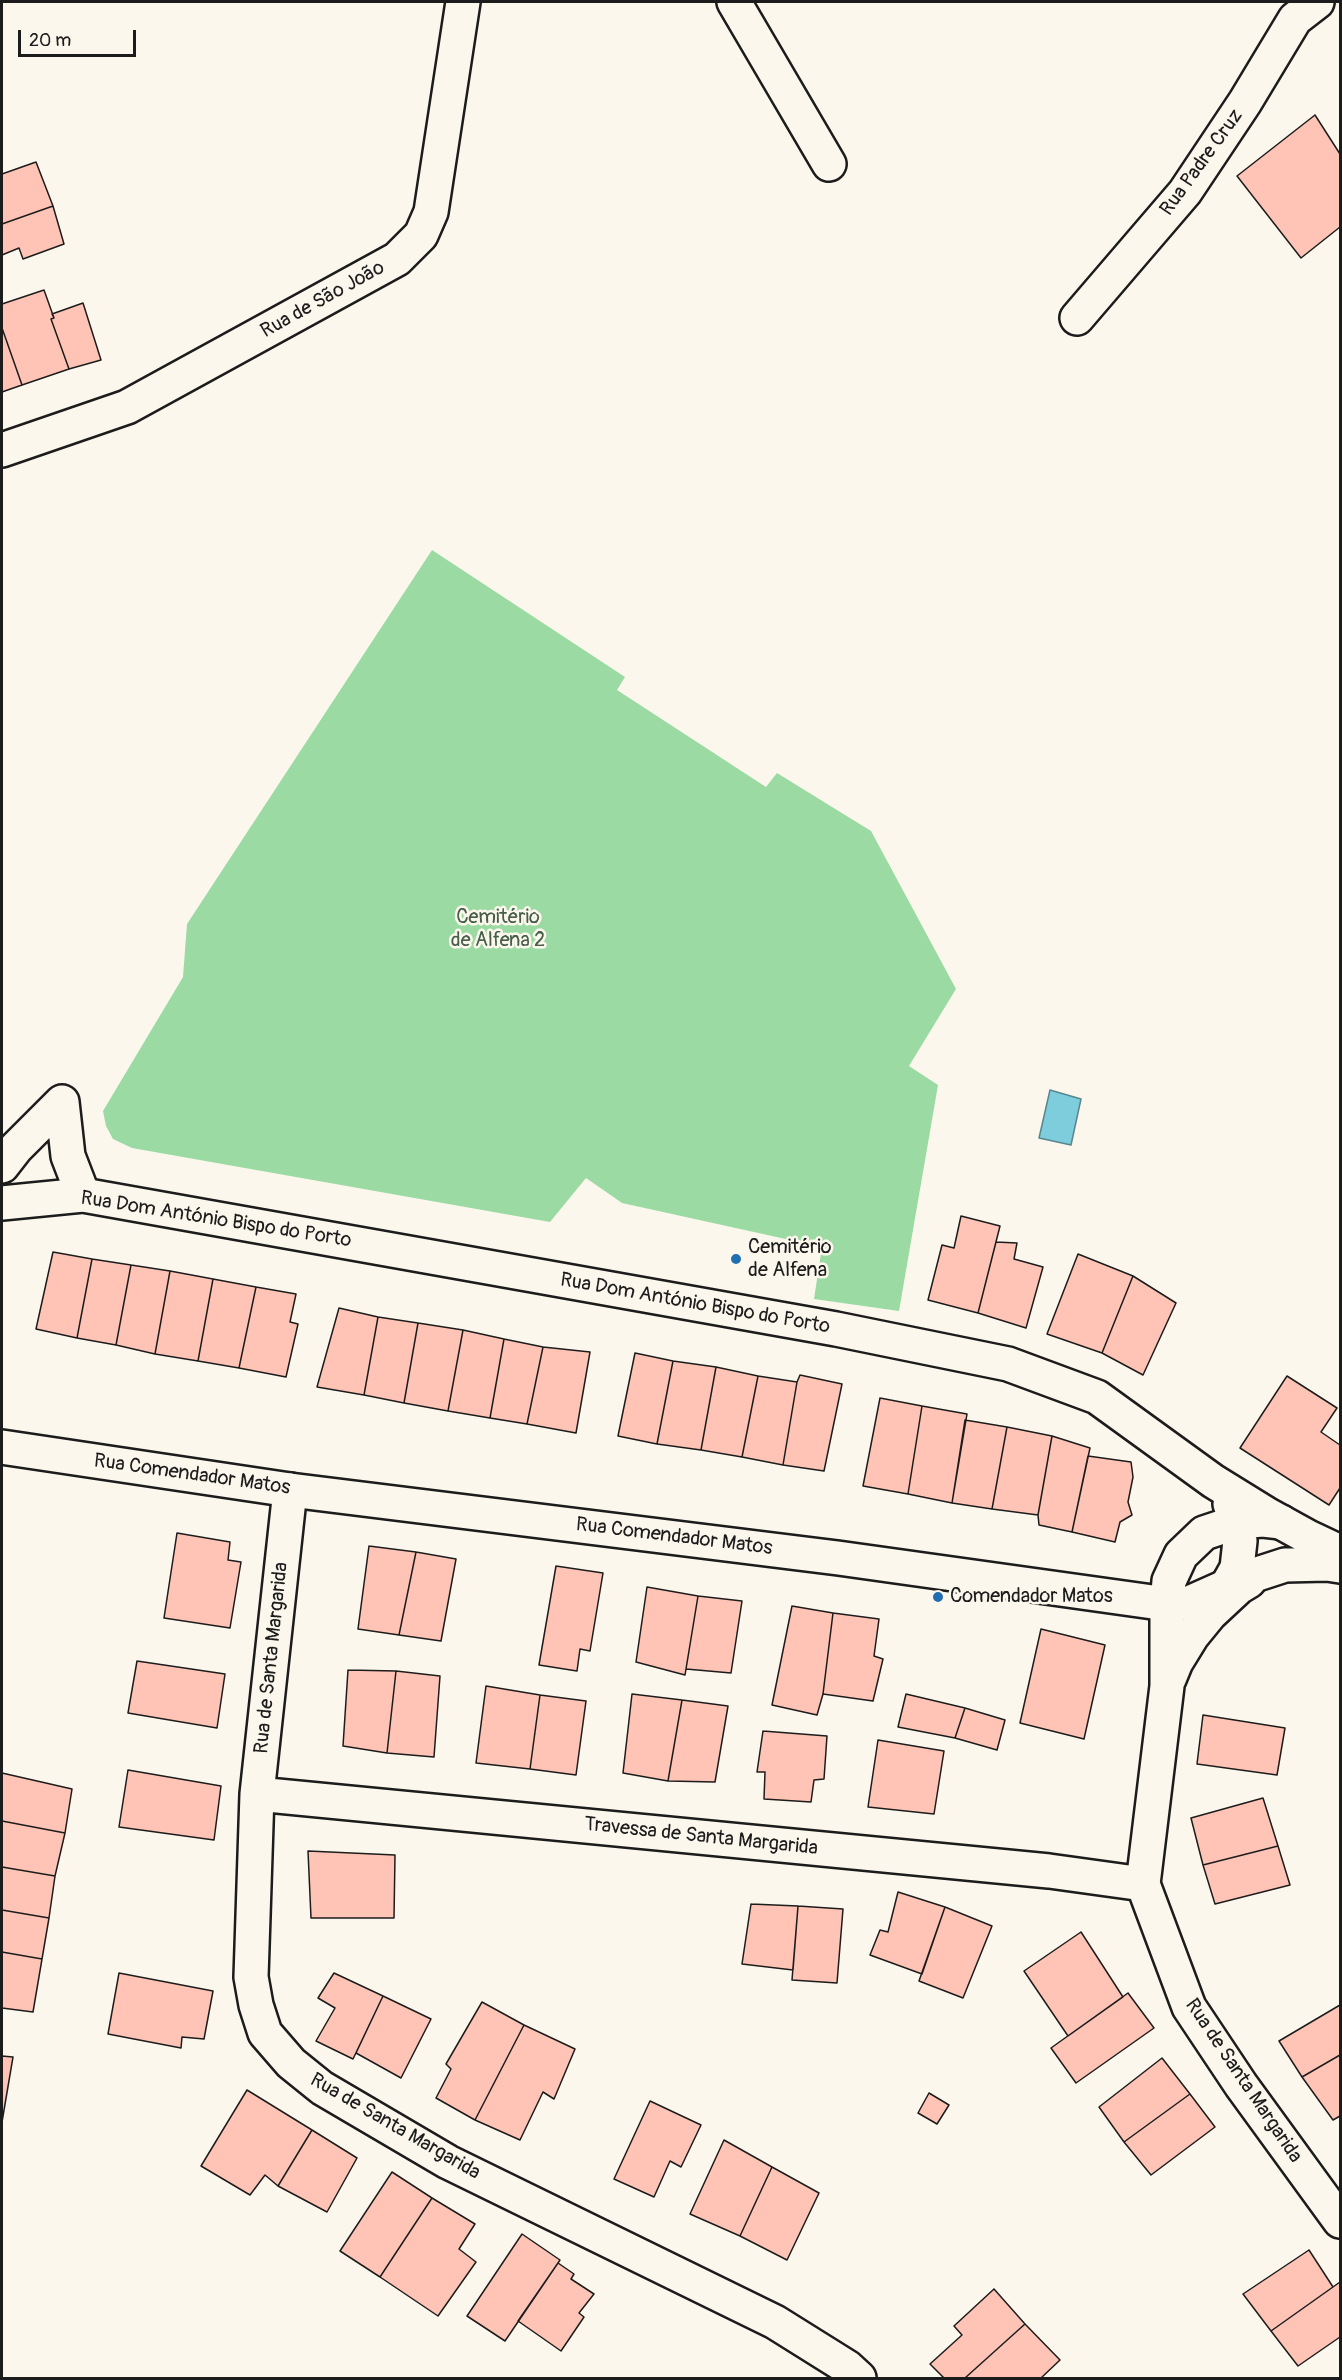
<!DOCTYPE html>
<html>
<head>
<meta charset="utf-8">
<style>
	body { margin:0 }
	#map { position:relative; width:1342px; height:2380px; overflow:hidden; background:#fbf7ec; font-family:Pangolin,sans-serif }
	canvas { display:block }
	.frame { position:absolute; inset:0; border:3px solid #1c1c1c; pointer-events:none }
	.scale { position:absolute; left:18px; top:30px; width:118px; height:27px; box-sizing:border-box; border:3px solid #1c1c1c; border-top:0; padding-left:8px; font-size:18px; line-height:21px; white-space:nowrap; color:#1c1c1c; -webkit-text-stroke:4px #fbf7ec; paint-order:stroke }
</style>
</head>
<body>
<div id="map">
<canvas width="1342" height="2380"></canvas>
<div class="frame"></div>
<div class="scale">20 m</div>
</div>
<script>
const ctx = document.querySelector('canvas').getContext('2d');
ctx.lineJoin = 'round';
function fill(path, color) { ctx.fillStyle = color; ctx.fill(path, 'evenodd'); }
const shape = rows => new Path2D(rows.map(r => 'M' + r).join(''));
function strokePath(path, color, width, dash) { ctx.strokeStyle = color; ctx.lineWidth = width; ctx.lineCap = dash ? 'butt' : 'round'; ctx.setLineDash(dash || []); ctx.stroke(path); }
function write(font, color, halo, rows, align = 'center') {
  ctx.font = font + ' Pangolin,sans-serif'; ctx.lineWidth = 5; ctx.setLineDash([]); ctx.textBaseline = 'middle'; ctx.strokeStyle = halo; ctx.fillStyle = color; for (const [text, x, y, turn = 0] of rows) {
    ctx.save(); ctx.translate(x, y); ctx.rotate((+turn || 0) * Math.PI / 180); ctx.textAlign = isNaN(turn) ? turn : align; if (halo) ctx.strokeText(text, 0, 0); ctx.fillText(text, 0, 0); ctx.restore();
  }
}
const green = shape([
	[432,550,625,677,617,690,766,787,777,773,871,831,956,989,909,1066,938,1085,899,1311,814,1299,822,1247,622,1203,586,1178,550,1222,132,1148,113,1139,106,1126,103,1111,183,977,187,924]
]);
const water = shape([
	[1050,1090,1081,1099,1071,1145,1039,1138,1050,1090]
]);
const building = shape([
	[1315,115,1340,154,1340,227,1301,258,1237,176,1315,115],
	[36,162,53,206,2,224,2,174,36,162],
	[53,206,64,244,23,259,19,248,2,255,2,224,53,206],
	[44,290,54,318,51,319,69,369,22,385,2,328,2,304,44,290],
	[83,303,101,360,69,369,51,319,54,318,52,314,83,303],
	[2,328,22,385,2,392,2,328],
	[961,1216,1000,1226,978,1313,928,1300,942,1245,954,1248,961,1216],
	[996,1242,1017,1243,1014,1259,1043,1267,1026,1328,978,1313,996,1242],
	[53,1252,92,1259,77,1338,36,1329,53,1252],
	[1078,1254,1133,1276,1102,1353,1047,1334,1078,1254],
	[92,1259,131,1265,116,1345,77,1338,92,1259],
	[131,1265,170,1271,155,1354,116,1345,131,1265],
	[170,1271,213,1279,198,1361,155,1354,170,1271],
	[1133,1276,1176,1303,1143,1375,1102,1353,1133,1276],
	[213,1279,256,1287,239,1368,198,1361,213,1279],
	[256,1287,296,1294,290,1322,298,1324,286,1377,239,1368,256,1287],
	[339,1308,378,1317,364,1395,317,1387,339,1308],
	[378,1317,418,1323,404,1403,364,1395,378,1317],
	[418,1323,463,1330,448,1411,404,1403,418,1323],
	[463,1330,504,1339,490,1418,448,1411,463,1330],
	[504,1339,543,1347,527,1424,490,1418,504,1339],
	[543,1347,590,1352,576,1433,527,1424,543,1347],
	[635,1353,673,1361,657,1444,618,1436,635,1353],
	[673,1361,716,1367,701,1450,657,1444,673,1361],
	[716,1367,758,1376,742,1457,701,1450,716,1367],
	[800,1375,842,1384,824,1471,783,1465,797,1382,800,1375],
	[758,1376,797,1382,783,1465,742,1457,758,1376],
	[1287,1376,1337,1408,1321,1432,1340,1445,1340,1488,1329,1505,1240,1448,1287,1376],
	[880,1398,922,1406,908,1494,863,1486,880,1398],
	[922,1406,967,1414,952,1503,908,1494,922,1406],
	[965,1420,1007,1427,992,1509,952,1503,965,1420],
	[1007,1427,1052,1436,1038,1515,992,1509,1007,1427],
	[1052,1436,1090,1448,1072,1532,1039,1525,1038,1515,1052,1436],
	[1088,1456,1131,1462,1133,1477,1128,1502,1132,1515,1120,1522,1115,1542,1072,1532,1088,1456],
	[177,1533,230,1542,228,1560,241,1562,230,1628,164,1618,177,1533],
	[369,1546,416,1552,399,1635,358,1629,369,1546],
	[416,1552,456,1559,441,1641,399,1635,416,1552],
	[556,1566,603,1573,590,1651,580,1649,577,1671,539,1665,556,1566],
	[647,1587,698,1596,685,1675,636,1662,647,1587],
	[698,1596,742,1601,731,1673,686,1669,698,1596],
	[792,1606,833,1613,823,1694,817,1715,772,1705,792,1606],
	[833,1613,879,1619,874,1656,883,1659,873,1701,823,1694,833,1613],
	[1041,1629,1105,1645,1084,1739,1020,1723,1041,1629],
	[137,1661,225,1674,217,1728,128,1713,137,1661],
	[348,1670,396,1671,387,1753,343,1746,348,1670],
	[396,1671,440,1676,434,1757,387,1753,396,1671],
	[486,1686,540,1695,530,1769,476,1763,486,1686],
	[632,1694,682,1700,668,1781,623,1773,632,1694],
	[906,1694,965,1708,955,1738,898,1727,906,1694],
	[540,1695,586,1701,576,1775,530,1769,540,1695],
	[682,1700,728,1706,715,1782,668,1781,682,1700],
	[965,1708,1005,1720,997,1750,955,1738,965,1708],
	[1203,1715,1285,1728,1277,1775,1197,1764,1203,1715],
	[763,1731,827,1736,824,1779,814,1780,811,1802,764,1799,765,1772,757,1772,763,1731],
	[878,1740,944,1751,934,1814,868,1807,878,1740],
	[128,1770,221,1786,214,1840,119,1827,128,1770],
	[2,1773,72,1789,65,1833,2,1821,2,1773],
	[1263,1798,1278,1846,1203,1865,1191,1818,1263,1798],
	[2,1821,65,1833,55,1876,2,1867,2,1821],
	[1278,1846,1290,1885,1215,1904,1203,1865,1278,1846],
	[308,1851,395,1855,394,1918,311,1918,308,1851],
	[2,1867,55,1876,49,1918,2,1910,2,1867],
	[898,1892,945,1907,922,1974,870,1955,880,1930,888,1932,898,1892],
	[751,1904,798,1906,793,1970,742,1964,751,1904],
	[798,1906,843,1909,837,1983,792,1980,798,1906],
	[945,1907,992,1926,963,1998,919,1981,945,1907],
	[2,1910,49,1918,42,1959,2,1952,2,1910],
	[1081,1932,1123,1997,1068,2036,1024,1971,1081,1932],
	[2,1952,42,1959,33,2012,2,2008,2,1952],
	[119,1973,213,1991,204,2039,182,2037,181,2048,108,2034,119,1973],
	[334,1973,383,1996,353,2059,316,2041,335,2008,318,1998,334,1973],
	[1128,1993,1154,2028,1076,2083,1051,2048,1128,1993],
	[383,1996,431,2019,401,2078,356,2053,383,1996],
	[482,2002,524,2025,475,2120,436,2098,451,2069,446,2064,482,2002],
	[1340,2005,1340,2055,1302,2077,1279,2041,1340,2005],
	[524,2025,575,2049,554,2099,543,2092,520,2140,475,2120,524,2025],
	[1340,2055,1340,2116,1333,2120,1302,2077,1340,2055],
	[2,2056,13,2057,2,2122,2,2056],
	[1162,2058,1190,2094,1124,2142,1099,2107,1162,2058],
	[247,2090,312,2130,278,2186,265,2175,250,2195,201,2166,247,2090],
	[929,2093,949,2105,937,2124,918,2113,929,2093],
	[1190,2094,1215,2127,1151,2175,1124,2142,1190,2094],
	[650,2101,701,2125,681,2167,670,2161,654,2197,614,2179,650,2101],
	[312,2130,357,2158,327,2212,278,2186,312,2130],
	[724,2140,772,2167,740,2236,690,2214,724,2140],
	[772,2167,819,2193,787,2260,740,2236,772,2167],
	[392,2172,432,2198,380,2277,340,2251,392,2172],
	[432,2198,475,2224,459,2249,476,2262,438,2316,380,2277,432,2198],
	[522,2234,560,2260,505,2341,467,2316,522,2234],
	[1309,2250,1333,2287,1271,2331,1243,2294,1309,2250],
	[558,2263,574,2274,571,2279,594,2294,579,2313,584,2317,561,2351,518,2321,558,2263],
	[1340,2282,1340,2337,1298,2366,1271,2331,1340,2282],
	[994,2289,1025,2324,965,2378,944,2378,930,2364,962,2335,954,2326,994,2289],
	[1025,2324,1060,2360,1041,2378,965,2378,1025,2324]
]);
const minor = shape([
	[734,2,829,164],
	[1077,318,1185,192,1245,102,1295,19,1317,2],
	[2,450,127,407,397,259,421,235,431,212,463,2],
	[2,1166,16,1148,62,1102,68,1156,83,1195],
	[290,1490,257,1794,251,1977,256,2005,265,2033,291,2063,322,2088,448,2162,775,2322,847,2367,859,2378],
	[1281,1522,1263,1520,1237,1522,1204,1533,1181,1555,1169,1581,1167,1604,1167,1686,1143,1884,1189,2007,1241,2085,1340,2221],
	[1218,1602,1237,1568,1240,1541,1237,1522,1230,1504],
	[1169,1679,1176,1662,1192,1636,1210,1614,1239,1587,1249,1581],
	[257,1794,1049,1871,1143,1884]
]);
const tertiary = shape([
	[2,1203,83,1195,836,1329,1008,1364,1097,1397,1213,1481,1268,1515,1308,1537,1340,1552],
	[2,1447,290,1490,838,1558,1167,1604,1189,1603,1245,1578,1285,1565,1327,1564,1340,1566]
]);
const markers = [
	[736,1259,6,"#1f6fb2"],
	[938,1597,6,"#1f6fb2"]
];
const streetNames = [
	["Rua Padre Cruz",1202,163,-54],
	["Rua de São João",323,300,-29],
	["Rua Dom António Bispo do Porto",216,1220,9],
	["Rua Dom António Bispo do Porto",695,1304,10],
	["Rua Comendador Matos",192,1475,8],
	["Rua Comendador Matos",674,1537,7],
	["Rua de Santa Margarida",272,1658,-84],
	["Travessa de Santa Margarida",701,1837,6],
	["Rua de Santa Margarida",1243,2081,56],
	["Rua de Santa Margarida",395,2127,30]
];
const parkNames = [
	["Cemitério",498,918],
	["de Alfena 2",498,941]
];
const poiNames = [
	["Cemitério",748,1248],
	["de Alfena",748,1271],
	["Comendador Matos",950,1597]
];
fill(green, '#9bdaa3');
fill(water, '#7ecddc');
strokePath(water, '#57868f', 1.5);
fill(building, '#ffc4b6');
strokePath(building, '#1c1c1c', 1.5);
strokePath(minor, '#1c1c1c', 38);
strokePath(tertiary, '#1c1c1c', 38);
strokePath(minor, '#fbf7ec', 33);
strokePath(tertiary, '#fbf7ec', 33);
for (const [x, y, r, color] of markers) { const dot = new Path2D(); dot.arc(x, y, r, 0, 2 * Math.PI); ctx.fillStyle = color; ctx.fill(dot); strokePath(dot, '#fbf7ec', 2); }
write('20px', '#1c1c1c', '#fbf7ec', streetNames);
write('20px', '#485e4b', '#fbf7ec', parkNames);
write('20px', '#1c1c1c', '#fbf7ec', poiNames, 'left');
</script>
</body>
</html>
